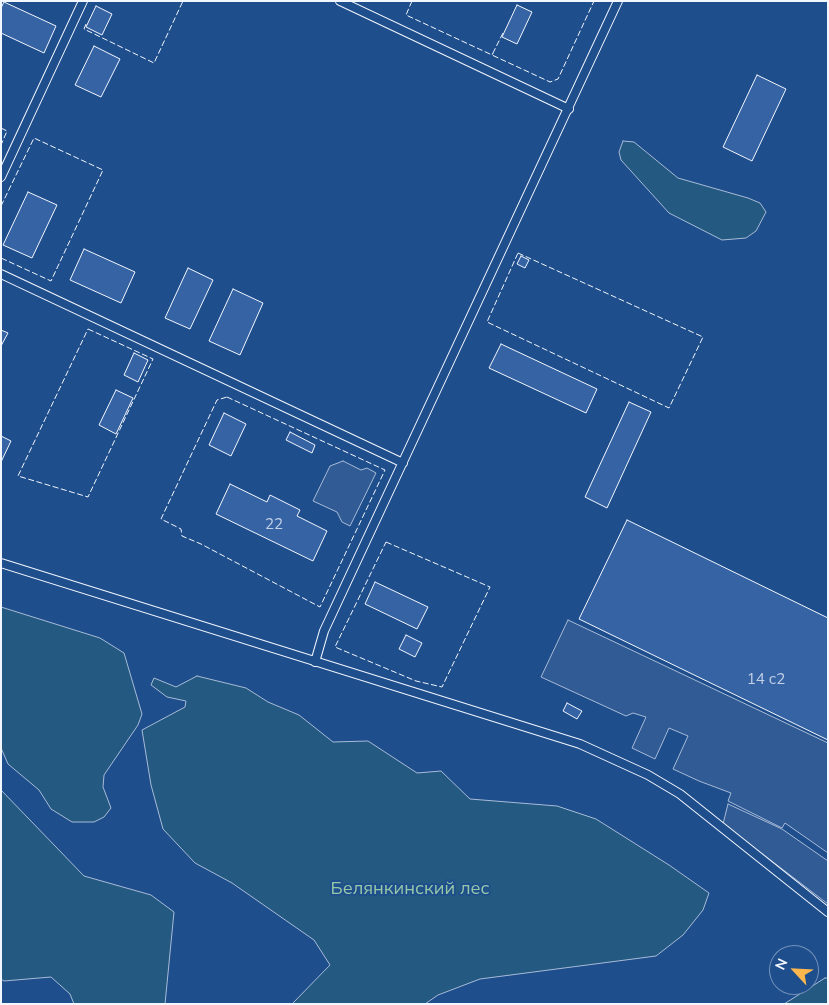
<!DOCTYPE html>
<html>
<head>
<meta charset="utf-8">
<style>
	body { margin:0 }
	#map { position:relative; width:829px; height:1005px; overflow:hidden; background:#1f4e8c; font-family:Mulish,sans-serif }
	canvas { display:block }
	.frame { position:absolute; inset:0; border:2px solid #f2f6ff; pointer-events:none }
	.north { position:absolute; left:769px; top:945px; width:50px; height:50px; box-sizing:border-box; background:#1f4e8c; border:1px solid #7391ba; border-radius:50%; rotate:295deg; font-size:14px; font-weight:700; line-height:20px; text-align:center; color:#f2f6ff }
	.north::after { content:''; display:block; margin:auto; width:18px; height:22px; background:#ffb74d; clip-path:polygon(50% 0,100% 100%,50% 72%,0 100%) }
</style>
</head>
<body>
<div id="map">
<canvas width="829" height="1005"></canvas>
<div class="frame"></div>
<div class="north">N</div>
</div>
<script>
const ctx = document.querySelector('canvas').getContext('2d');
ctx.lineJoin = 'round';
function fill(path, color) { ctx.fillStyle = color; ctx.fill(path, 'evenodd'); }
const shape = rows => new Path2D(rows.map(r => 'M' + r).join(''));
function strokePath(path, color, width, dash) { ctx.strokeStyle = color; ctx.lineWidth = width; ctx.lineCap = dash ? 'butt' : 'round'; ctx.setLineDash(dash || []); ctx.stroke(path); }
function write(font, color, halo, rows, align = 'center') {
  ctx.font = font + ' Mulish,sans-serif'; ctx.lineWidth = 4; ctx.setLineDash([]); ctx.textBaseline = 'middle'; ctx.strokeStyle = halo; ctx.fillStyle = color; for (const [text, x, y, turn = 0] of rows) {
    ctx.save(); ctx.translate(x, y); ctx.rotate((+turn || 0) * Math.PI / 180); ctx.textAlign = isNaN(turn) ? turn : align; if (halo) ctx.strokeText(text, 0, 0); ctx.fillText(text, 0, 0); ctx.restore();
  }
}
const green = shape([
	[623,141,634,142,678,178,748,198,760,203,766,212,756,231,746,238,722,240,669,213,621,160,619,152,623,141],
	[1,607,100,638,124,653,142,714,138,725,104,775,103,787,111,808,104,817,94,822,72,822,51,809,39,790,8,764,1,748,1,607],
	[197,676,246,688,268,702,299,715,333,742,368,741,417,773,441,771,470,799,557,806,596,819,669,865,709,893,703,910,683,935,656,956,480,979,438,995,425,1004,292,1004,330,965,314,940,232,883,195,863,163,829,151,785,142,730,185,707,186,701,167,697,151,685,154,678,176,687,197,676],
	[1,790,84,876,151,895,174,912,165,1004,74,1004,70,994,51,977,4,981,1,979,1,790],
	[825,978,828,978,828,1004,784,1004,825,978]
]);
const parking = shape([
	[343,461,361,470,367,468,376,473,350,526,342,522,337,512,313,501,330,466,343,461],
	[568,620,828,743,828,853,785,823,782,828,728,801,731,793,699,781,673,769,688,736,669,728,655,759,632,748,646,717,633,713,626,716,541,677,568,620],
	[728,804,782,829,828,861,828,904,723,824,728,804]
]);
const building = shape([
	[4,2,56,26,44,53,1,33,1,8,4,2],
	[517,5,532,12,517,44,502,37,517,5],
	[96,6,112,14,102,35,86,27,96,6],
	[94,46,120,59,101,97,75,85,94,46],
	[757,75,786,89,752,161,723,147,757,75],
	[28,192,57,205,32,258,3,245,28,192],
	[84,249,135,272,121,303,70,280,84,249],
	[521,256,529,260,525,268,517,264,521,256],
	[188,268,213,280,190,329,165,318,188,268],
	[233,289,263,303,240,355,209,341,233,289],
	[1,330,8,333,1,346,1,330],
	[501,344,597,389,586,413,489,368,501,344],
	[134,353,148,360,138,382,124,375,134,353],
	[116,390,133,398,116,434,99,425,116,390],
	[629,402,651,412,607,508,585,497,629,402],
	[224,413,246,424,231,456,209,445,224,413],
	[290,432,315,445,312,453,286,440,290,432],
	[1,436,11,441,1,462,1,436],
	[230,484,267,502,270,495,300,510,297,516,327,531,313,561,216,514,230,484],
	[627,520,828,618,828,740,579,619,627,520],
	[375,582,428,607,417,629,365,604,375,582],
	[406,635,422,643,415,657,399,649,406,635],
	[567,703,582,711,577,719,563,711,567,703]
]);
const minor = shape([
	[340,1,569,109],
	[1,177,83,1],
	[1,274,403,463],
	[1,563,580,744,648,775,680,794,828,912],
	[315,662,324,631,618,1]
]);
const fence = shape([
	[412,1,406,15,492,55,493,53],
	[86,24,84,29,154,63,183,1],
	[503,33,492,55,550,82,558,79,594,1],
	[1,128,7,131,1,145],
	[1,206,34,138,103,170,51,281,1,258],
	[518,253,703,337,669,408,487,322,518,253],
	[88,329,153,359,88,497,18,476,88,329],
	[227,397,385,470,320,607,201,544,182,536,181,529,161,519,217,400,227,397],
	[386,542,490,587,442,687,416,681,335,647,386,542]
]);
const numberNames = [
	["22",274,524],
	["14 с2",766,679]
];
const parkNames = [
	["Белянкинский лес",410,889]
];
fill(green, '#245a82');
strokePath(green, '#a8bbd7', 1);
fill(parking, '#305b95');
strokePath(parking, '#a8bbd7', 1);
fill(building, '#3563a3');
strokePath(building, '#f2f6ff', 1);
strokePath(minor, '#f2f6ff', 10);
strokePath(minor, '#1f4e8c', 8);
strokePath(fence, '#f2f6ff', 1, [6, 2.5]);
write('15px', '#c3d1e8', null, numberNames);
write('18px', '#97c8a6', '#1f4e8c', parkNames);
</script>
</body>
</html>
